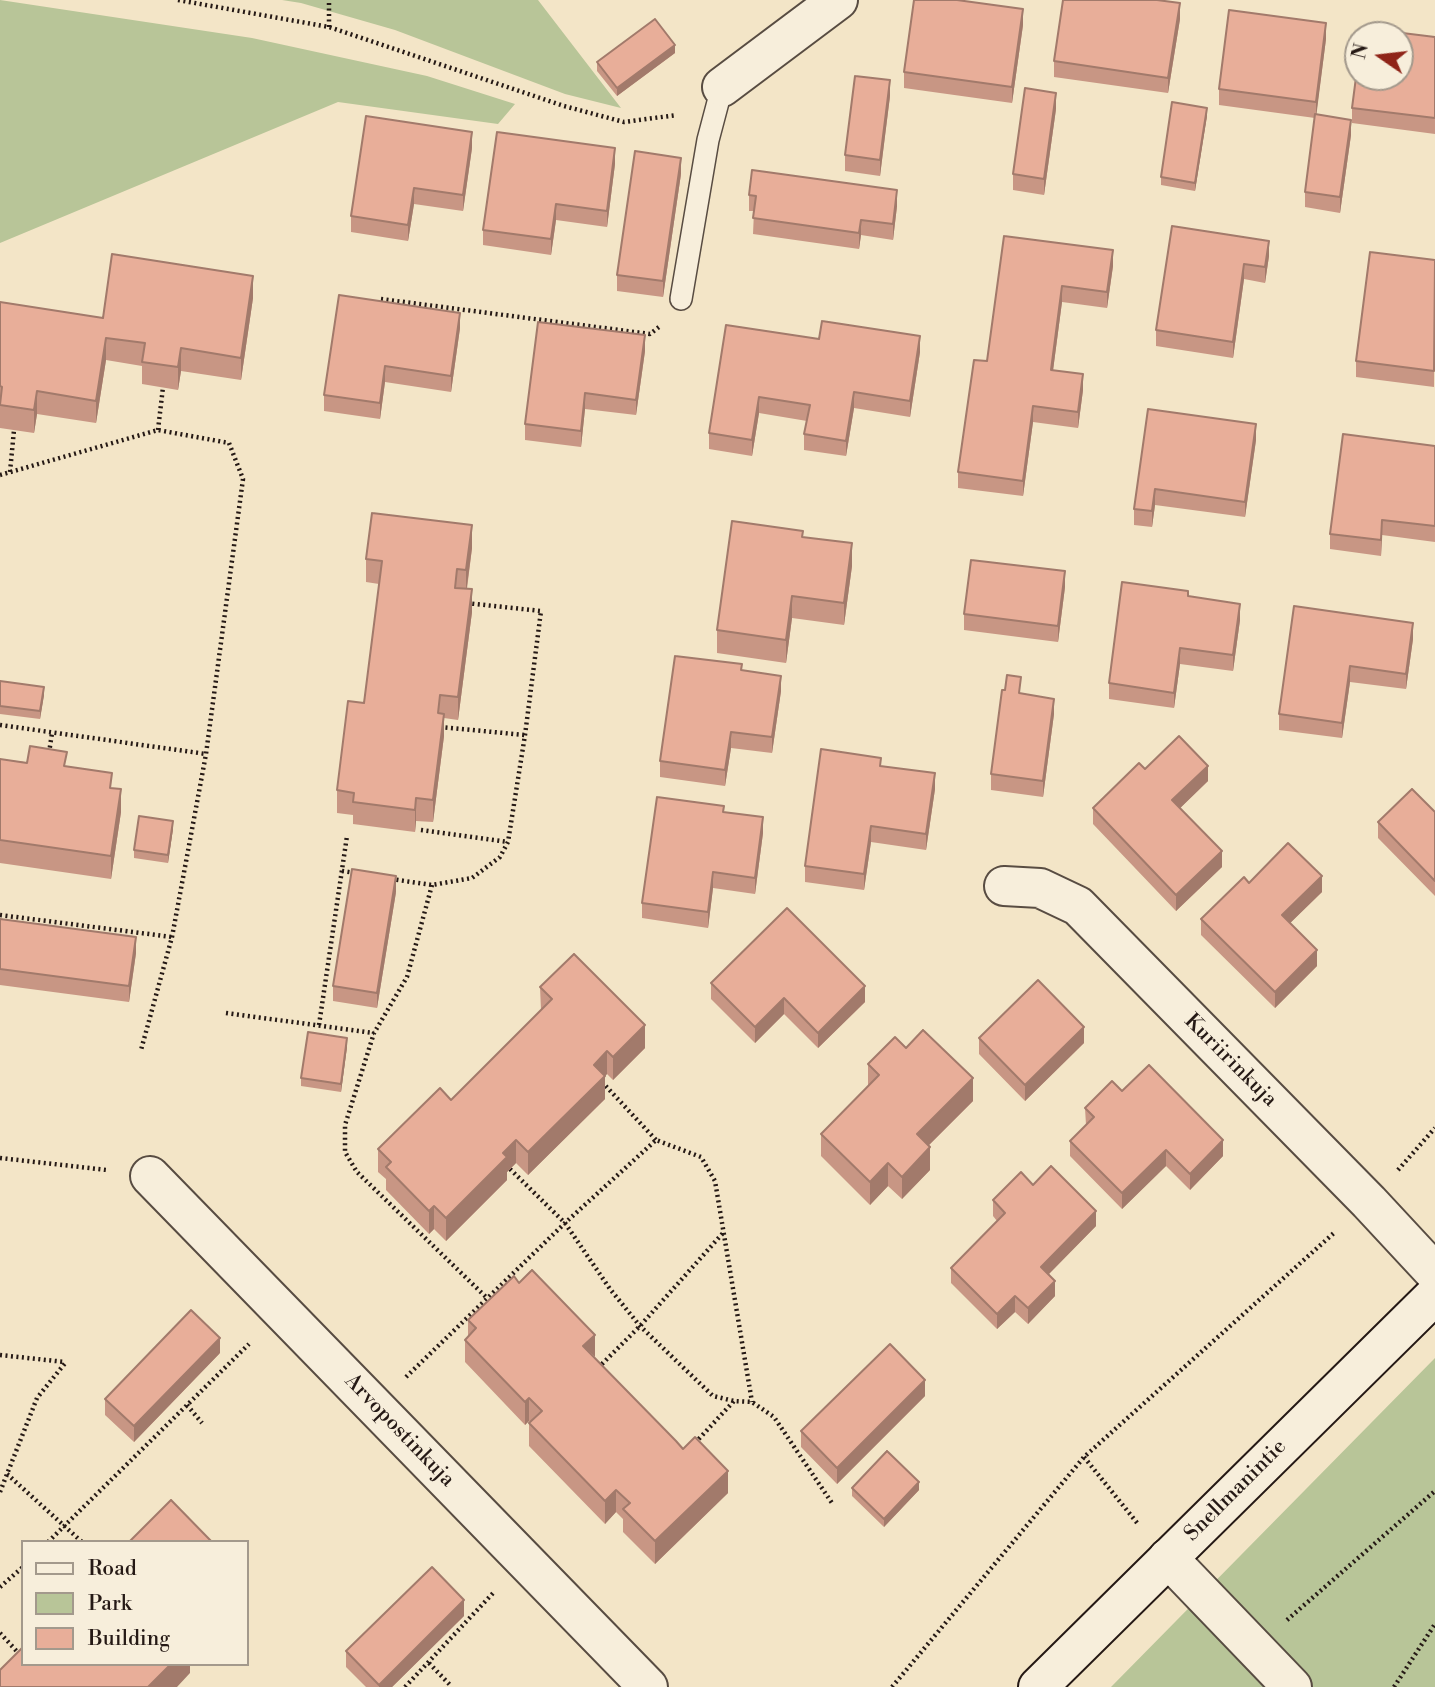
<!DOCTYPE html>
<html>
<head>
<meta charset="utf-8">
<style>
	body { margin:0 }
	#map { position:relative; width:1435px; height:1687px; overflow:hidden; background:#f3e5c7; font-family:"Libre Bodoni",serif }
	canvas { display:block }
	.legend { position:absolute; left:21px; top:1540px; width:228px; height:126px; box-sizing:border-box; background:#f7eedb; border:2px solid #a3998c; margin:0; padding:9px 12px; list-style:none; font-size:21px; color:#251915 }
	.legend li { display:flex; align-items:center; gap:14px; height:35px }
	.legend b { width:35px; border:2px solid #a3998c }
	.north { position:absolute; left:1344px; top:21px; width:70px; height:70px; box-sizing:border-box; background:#f7eedb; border:2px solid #a3998c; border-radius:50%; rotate:284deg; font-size:19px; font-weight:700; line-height:28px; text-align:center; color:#251915 }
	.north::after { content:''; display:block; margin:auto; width:24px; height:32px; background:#8f2418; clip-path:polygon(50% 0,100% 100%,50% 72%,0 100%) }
</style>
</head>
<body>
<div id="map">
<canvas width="1435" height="1687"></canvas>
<ul class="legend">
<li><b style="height:9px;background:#f7eedb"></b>Road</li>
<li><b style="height:19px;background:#b8c598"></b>Park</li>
<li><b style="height:19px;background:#e8ae99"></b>Building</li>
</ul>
<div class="north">N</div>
</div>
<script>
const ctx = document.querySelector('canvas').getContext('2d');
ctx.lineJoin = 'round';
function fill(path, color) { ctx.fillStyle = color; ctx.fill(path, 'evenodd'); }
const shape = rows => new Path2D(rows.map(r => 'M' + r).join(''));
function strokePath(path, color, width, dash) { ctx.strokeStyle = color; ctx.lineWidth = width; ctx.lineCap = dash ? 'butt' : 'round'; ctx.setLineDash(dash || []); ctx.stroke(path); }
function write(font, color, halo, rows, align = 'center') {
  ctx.font = font + ' "Libre Bodoni",serif'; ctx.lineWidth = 6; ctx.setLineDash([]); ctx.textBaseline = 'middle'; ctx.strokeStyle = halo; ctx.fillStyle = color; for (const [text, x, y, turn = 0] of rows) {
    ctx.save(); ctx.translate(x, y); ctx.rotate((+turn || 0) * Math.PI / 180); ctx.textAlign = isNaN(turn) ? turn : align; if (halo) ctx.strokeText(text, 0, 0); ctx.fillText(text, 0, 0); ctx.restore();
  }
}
const green = shape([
	[0,0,252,38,427,76,515,104,498,124,338,102,0,243],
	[282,0,538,0,621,108,565,94,395,30,301,3],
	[1435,1358,1435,1687,1111,1687]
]);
const path = shape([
	[178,0,329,27,564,106,624,122,677,115],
	[329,27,329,0],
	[381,299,650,334,659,327],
	[158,430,163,387],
	[10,472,14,430],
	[0,475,158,430,229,443,243,479,206,754,172,937,141,1050],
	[0,725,206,754],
	[440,727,525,735],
	[49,753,52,733],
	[421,830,508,842],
	[342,871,355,873],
	[391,879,432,885,472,878,500,857,508,842,525,735,541,611,466,603],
	[432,885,407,977,374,1033,345,1125,345,1152,357,1172,487,1298],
	[0,915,172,937],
	[226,1013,374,1033],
	[319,1025,347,836],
	[602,1082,656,1140],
	[0,1158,107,1170],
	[510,1169,565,1223,610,1289,640,1326,713,1396,734,1401,752,1402,774,1417,832,1503],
	[1398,1170,1435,1128],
	[0,1355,65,1362],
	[598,1368,640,1326,723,1233],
	[406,1377,565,1223,656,1140,701,1157,715,1181,752,1402],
	[187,1405,202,1423],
	[695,1443,734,1401],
	[1084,1457,1138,1524],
	[7,1474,82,1542],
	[0,1492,37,1398,66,1362],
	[48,1542,249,1344],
	[0,1587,23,1567],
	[1287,1620,1435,1491],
	[0,1633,23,1658],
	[429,1663,451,1686],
	[405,1687,495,1591],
	[892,1687,1084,1457,1335,1232],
	[1394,1687,1435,1624]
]);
const lane = shape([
	[681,299,708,140,722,87]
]);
const street = shape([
	[722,87,838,0],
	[1004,886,1040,888,1078,906,1369,1202,1435,1273],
	[150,1176,648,1687],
	[1168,1558,1292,1687]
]);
const secondary = shape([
	[1038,1687,1435,1295]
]);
const wall = shape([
	[1180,19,1168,93,1054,77,1054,61],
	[1023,25,1012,103,904,88,904,72],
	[1435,37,1435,134,1352,123,1352,108],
	[1326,39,1316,115,1351,135,1340,213,1305,207,1305,192,1315,118,1219,105,1219,89],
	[675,53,617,96,597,71,597,62],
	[890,96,880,176,845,171,845,155],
	[1056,109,1044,195,1013,190,1013,174],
	[1207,116,1195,191,1161,185,1161,177],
	[472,148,463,211,414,204,408,241,351,232,351,216],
	[615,164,607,227,556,220,551,255,483,245,483,230],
	[681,174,663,297,617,291,617,275],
	[749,195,897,206,893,240,861,235,859,249,753,234,754,211,749,211],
	[1172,226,1269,256,1265,283,1244,279,1233,358,1156,346,1156,330],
	[1004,236,1113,266,1107,308,1062,302,1053,370,1083,390,1078,428,1033,422,1023,496,958,488,958,472,987,361],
	[1435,260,1434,387,1356,377,1356,361],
	[253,298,241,380,181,371,178,390,142,384,142,366,106,360,96,423,37,414,34,433,0,428,0,302,103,318],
	[460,328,451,392,385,382,380,419,324,411,324,395],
	[819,339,920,352,910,417,854,408,846,456,804,450,804,434,807,421,759,413,752,456,709,449,709,433],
	[645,351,636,415,585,409,581,447,525,440,525,424],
	[1148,409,1256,440,1245,517,1155,505,1152,527,1134,525,1134,509],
	[1435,446,1435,542,1382,535,1381,556,1330,549,1330,534],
	[803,537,852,566,844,625,792,618,786,663,717,653,717,630],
	[472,548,467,589,472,612,458,720,444,718,444,736,433,822,416,821,415,832,353,824,353,815,337,813,337,790,364,703,379,584,366,582,366,559],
	[1065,587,1058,642,964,630,964,614],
	[1188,597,1240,620,1233,671,1180,664,1174,708,1109,699,1109,683],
	[1294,606,1413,639,1406,689,1350,682,1342,738,1279,730,1279,714],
	[742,670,781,691,772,753,731,748,725,786,660,777,660,761],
	[0,681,44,695,40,719,0,714],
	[1021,694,1054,714,1043,797,991,790,991,774],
	[0,759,67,767,112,788,121,812,111,879,0,863],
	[881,766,935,789,926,850,871,842,864,890,805,882,805,866],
	[1145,769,1208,781,1180,808,1222,867,1176,911,1093,824,1093,808],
	[724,812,763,833,755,894,713,888,708,928,642,918,642,903],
	[1435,812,1435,896,1378,838,1378,822],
	[173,829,168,863,134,858,134,850],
	[1249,883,1322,892,1290,923,1317,966,1275,1008,1201,935,1201,919],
	[396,892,377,1008,333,1001,333,986],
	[0,919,136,953,129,1002,0,985],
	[711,983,865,1002,818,1048,784,1014,755,1043,711,999],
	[540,987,645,1048,613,1080,607,1074,605,1076,605,1099,528,1175,516,1163,507,1172,507,1180,446,1241,434,1229,429,1234,386,1190,386,1179,378,1172,378,1149,451,1100,541,1010],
	[979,1038,1084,1043,1025,1101,979,1054],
	[347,1047,341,1092,301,1086,301,1078],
	[906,1048,973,1101,928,1146,930,1170,902,1199,888,1186,870,1205,821,1156,821,1134,868,1087,868,1064],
	[1122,1091,1223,1156,1190,1190,1166,1166,1122,1209,1070,1156,1070,1141,1086,1125,1085,1108],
	[1033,1185,1096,1226,1049,1274,1055,1296,1028,1324,1015,1312,997,1329,951,1283,951,1268,997,1221,993,1216,993,1200],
	[468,1320,594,1358,728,1493,655,1564,623,1532,623,1519,616,1512,605,1524,529,1446,529,1423,531,1422,529,1421,525,1425,465,1362,465,1340,468,1336],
	[220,1353,134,1442,105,1415,105,1399],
	[925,1396,837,1484,801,1447,801,1431],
	[852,1488,919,1490,884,1527,852,1496],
	[464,1616,392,1687,366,1687,346,1667,346,1651]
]);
const shadedWall = shape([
	[1180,3,1180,19,1168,93,1168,78],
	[1023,9,1023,25,1012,103,1012,87],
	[1326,23,1326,39,1316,118,1316,102],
	[675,45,675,53,617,96,617,88],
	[890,80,890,96,880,176,880,160],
	[1056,93,1056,109,1044,195,1044,179],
	[1207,108,1207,116,1195,191,1195,183],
	[1351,120,1351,135,1340,213,1340,197],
	[472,132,472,148,463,211,463,195],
	[615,148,615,164,607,227,607,211],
	[681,158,681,174,663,297,663,281],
	[414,188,414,204,408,241,408,225],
	[897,190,897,206,893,240,893,224],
	[556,204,556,220,551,255,551,239],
	[861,220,861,235,859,249,859,233],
	[1269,241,1269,256,1265,283,1265,267],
	[1113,250,1113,266,1107,308,1107,292],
	[1244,264,1244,279,1233,358,1233,342],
	[253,276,253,298,241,380,241,358],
	[1062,286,1062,302,1051,386,1051,370],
	[460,313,460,328,451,392,451,376],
	[645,335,645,351,636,415,636,400],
	[920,336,920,352,910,417,910,401],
	[106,338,106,360,96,423,96,401],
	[181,348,181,371,178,390,178,367],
	[385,366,385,382,380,419,380,403],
	[1083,374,1083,390,1078,428,1078,412],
	[37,391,37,414,34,433,34,410],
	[854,392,854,408,846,456,846,441],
	[585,393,585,409,581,447,581,431],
	[759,397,759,413,752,456,752,440],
	[1033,406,1033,422,1023,496,1023,481],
	[1256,424,1256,440,1245,517,1245,502],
	[1155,489,1155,505,1152,527,1152,511],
	[1382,520,1382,535,1381,556,1381,540],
	[472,525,472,548,466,593,466,570],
	[852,543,852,566,844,625,844,603],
	[1065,571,1065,587,1058,642,1058,626],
	[472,589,472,612,458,720,458,697],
	[792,596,792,618,786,663,786,640],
	[1240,604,1240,620,1233,671,1233,655],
	[1413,623,1413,639,1406,689,1406,674],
	[1180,648,1180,664,1174,708,1174,693],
	[1350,666,1350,682,1342,738,1342,723],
	[781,676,781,691,772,753,772,737],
	[44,687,44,695,40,719,40,711],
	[1054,699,1054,714,1043,797,1043,781],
	[444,714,444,736,433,822,433,800],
	[731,732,731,748,725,786,725,770],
	[1208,766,1208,781,1172,816,1172,800],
	[935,773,935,789,926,850,926,834],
	[121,789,121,812,111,879,111,856],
	[416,798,416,821,415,832,415,810],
	[763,817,763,833,755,894,755,878],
	[173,821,173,829,168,863,168,855],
	[871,826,871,842,864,890,864,874],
	[1222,851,1222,867,1176,911,1176,895],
	[713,872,713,888,708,928,708,912],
	[396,876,396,892,377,1008,377,993],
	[1322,876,1322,892,1282,931,1282,915],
	[136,937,136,953,129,1002,129,986],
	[1317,950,1317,966,1275,1008,1275,992],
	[865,986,865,1002,818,1048,818,1033],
	[784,998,784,1014,755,1043,755,1027],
	[645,1025,645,1048,613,1080,613,1057],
	[1084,1027,1084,1043,1025,1101,1025,1085],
	[347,1038,347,1047,341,1092,341,1084],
	[607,1051,607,1074,594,1087,594,1065],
	[605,1076,605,1099,528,1175,528,1152],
	[973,1078,973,1101,917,1157,917,1134],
	[516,1140,516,1163,507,1172,507,1180,446,1241,446,1218,503,1153],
	[1223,1140,1223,1156,1190,1190,1190,1174],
	[930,1147,930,1170,902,1199,902,1177],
	[1166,1150,1166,1166,1122,1209,1122,1193],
	[888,1163,888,1186,870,1205,870,1182],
	[434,1206,434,1229,429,1234,429,1211],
	[1096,1211,1096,1226,1041,1282,1041,1267],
	[1055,1281,1055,1296,1028,1324,1028,1308],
	[1015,1296,1015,1312,997,1329,997,1314],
	[595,1335,595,1357,583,1346],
	[220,1338,220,1353,134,1442,134,1426],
	[925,1380,925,1396,837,1484,837,1468],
	[529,1398,529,1421,525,1425,525,1402],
	[728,1471,728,1493,655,1564,655,1541],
	[919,1482,919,1490,884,1527,884,1519],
	[616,1490,616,1512,605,1524,605,1501],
	[464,1600,464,1616,392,1687,379,1687,379,1685],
	[171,1664,190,1664,190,1673,177,1687,148,1687]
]);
const building = shape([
	[914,0,957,0,1023,9,1012,87,904,72,914,0],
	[1063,0,1157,0,1180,3,1168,78,1054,61,1063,0],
	[1229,10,1326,23,1316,102,1219,89,1229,10],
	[655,19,675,45,617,88,597,62,655,19],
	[1362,28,1435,37,1435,118,1352,108,1358,62,1358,77,1400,77,1400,35,1361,35,1362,28],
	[855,76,890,80,880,160,845,155,855,76],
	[1025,88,1056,93,1044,179,1013,174,1025,88],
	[1172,102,1207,108,1195,183,1161,177,1172,102],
	[1315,114,1351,120,1340,197,1305,192,1315,114],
	[366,116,472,132,463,195,414,188,408,225,351,216,366,116],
	[497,132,615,148,607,211,556,204,551,239,483,230,497,132],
	[635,151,681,158,663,281,617,275,635,151],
	[752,170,897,190,893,224,861,220,859,233,753,218,756,196,749,195,752,170],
	[1172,226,1269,241,1265,267,1244,264,1233,342,1156,330,1172,226],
	[1004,236,1113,250,1107,292,1062,286,1051,370,1083,374,1078,412,1033,406,1023,481,958,472,974,360,987,361,1004,236],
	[1370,252,1435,260,1434,371,1356,361,1370,252],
	[112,254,253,276,241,358,181,348,178,367,142,362,145,343,106,338,96,401,37,391,34,410,0,405,2,387,0,386,0,302,103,318,112,254],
	[339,295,460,313,451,376,385,366,380,403,324,395,339,295],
	[822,321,920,336,910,401,854,392,846,441,804,434,810,405,759,397,752,440,709,433,726,325,819,339,822,321],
	[538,322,645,335,636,400,585,393,581,431,525,424,538,322],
	[1148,409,1256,424,1245,502,1155,489,1152,511,1134,509,1148,409],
	[1343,434,1435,446,1435,526,1382,520,1381,540,1330,534,1343,434],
	[372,513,472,525,466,570,457,569,455,588,472,589,458,697,440,695,438,713,444,714,433,800,416,798,415,810,353,802,354,793,337,790,348,701,364,703,382,561,366,559,372,513],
	[732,521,803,531,802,537,852,543,844,603,792,596,786,640,717,630,732,521],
	[971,560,1065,571,1058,626,964,614,971,560],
	[1122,582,1188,591,1188,596,1240,604,1233,655,1180,648,1174,693,1109,683,1122,582],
	[1294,606,1413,623,1406,674,1350,666,1342,723,1279,714,1294,606],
	[675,656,742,664,741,670,781,676,772,737,731,732,725,770,660,761,675,656],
	[1007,675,1021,677,1019,693,1054,699,1043,781,991,774,1002,690,1005,690,1007,675],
	[0,681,44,687,40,711,0,706,0,681],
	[1179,736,1208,766,1172,800,1222,851,1176,895,1093,808,1139,763,1145,769,1179,736],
	[30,746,67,752,64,766,112,773,110,788,121,789,111,856,0,840,0,759,27,763,30,746],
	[821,749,881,758,880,766,935,773,926,834,871,826,864,874,805,866,821,749],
	[1412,789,1435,812,1435,881,1378,822,1412,789],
	[657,797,724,806,723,812,763,817,755,878,713,872,708,912,642,903,657,797],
	[139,816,173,821,168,855,134,850,139,816],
	[1288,843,1322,876,1282,915,1317,950,1275,992,1201,919,1244,877,1249,883,1288,843],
	[352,869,396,876,377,993,333,986,352,869],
	[787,908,865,986,818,1033,784,998,755,1027,711,983,787,908],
	[0,919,136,937,129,986,0,969,0,919],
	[574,954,645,1025,613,1057,607,1051,594,1065,605,1076,528,1152,516,1140,503,1153,507,1157,446,1218,434,1206,429,1211,386,1167,391,1162,378,1149,440,1088,451,1100,552,999,540,987,574,954],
	[1038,980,1084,1027,1025,1085,979,1038,1038,980],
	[923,1030,973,1078,917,1134,930,1147,902,1177,888,1163,870,1182,821,1134,879,1075,868,1064,895,1037,906,1048,923,1030],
	[308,1032,347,1038,341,1084,301,1078,308,1032],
	[1149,1065,1223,1140,1190,1174,1166,1150,1122,1193,1070,1141,1094,1117,1085,1108,1112,1081,1122,1091,1149,1065],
	[1051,1166,1096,1211,1041,1267,1055,1281,1028,1308,1015,1296,997,1314,951,1268,1005,1213,993,1200,1021,1172,1033,1185,1051,1166],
	[532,1270,595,1335,583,1346,676,1441,683,1449,695,1437,728,1471,655,1541,623,1509,630,1503,616,1490,605,1501,529,1423,542,1411,529,1398,525,1402,465,1340,476,1328,468,1320,514,1276,519,1283,532,1270],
	[191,1310,220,1338,134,1426,105,1399,191,1310],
	[890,1344,925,1380,837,1468,801,1431,890,1344],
	[887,1451,919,1482,884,1519,852,1488,887,1451],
	[171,1500,212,1542,129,1542,171,1500],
	[432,1567,464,1600,379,1685,346,1651,432,1567],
	[23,1647,23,1664,171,1664,148,1687,0,1687,0,1670,23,1647]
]);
const streetNames = [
	["Kuriirinkuja",1230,1061,45],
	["Arvopostinkuja",399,1431,46],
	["Snellmanintie",1236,1491,-45]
];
fill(green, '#b8c598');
strokePath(lane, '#584c42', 24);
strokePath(street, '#584c42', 42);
strokePath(secondary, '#251915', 42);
strokePath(path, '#251915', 4.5, [2, 3.5]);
strokePath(lane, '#f7eedb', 21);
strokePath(street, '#f7eedb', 38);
strokePath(secondary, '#f7eedb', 38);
fill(wall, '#c89684');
fill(shadedWall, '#a27a6b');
fill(building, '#e8ae99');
strokePath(building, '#a27a6b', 2);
write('21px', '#251915', '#f7eedb', streetNames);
</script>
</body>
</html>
